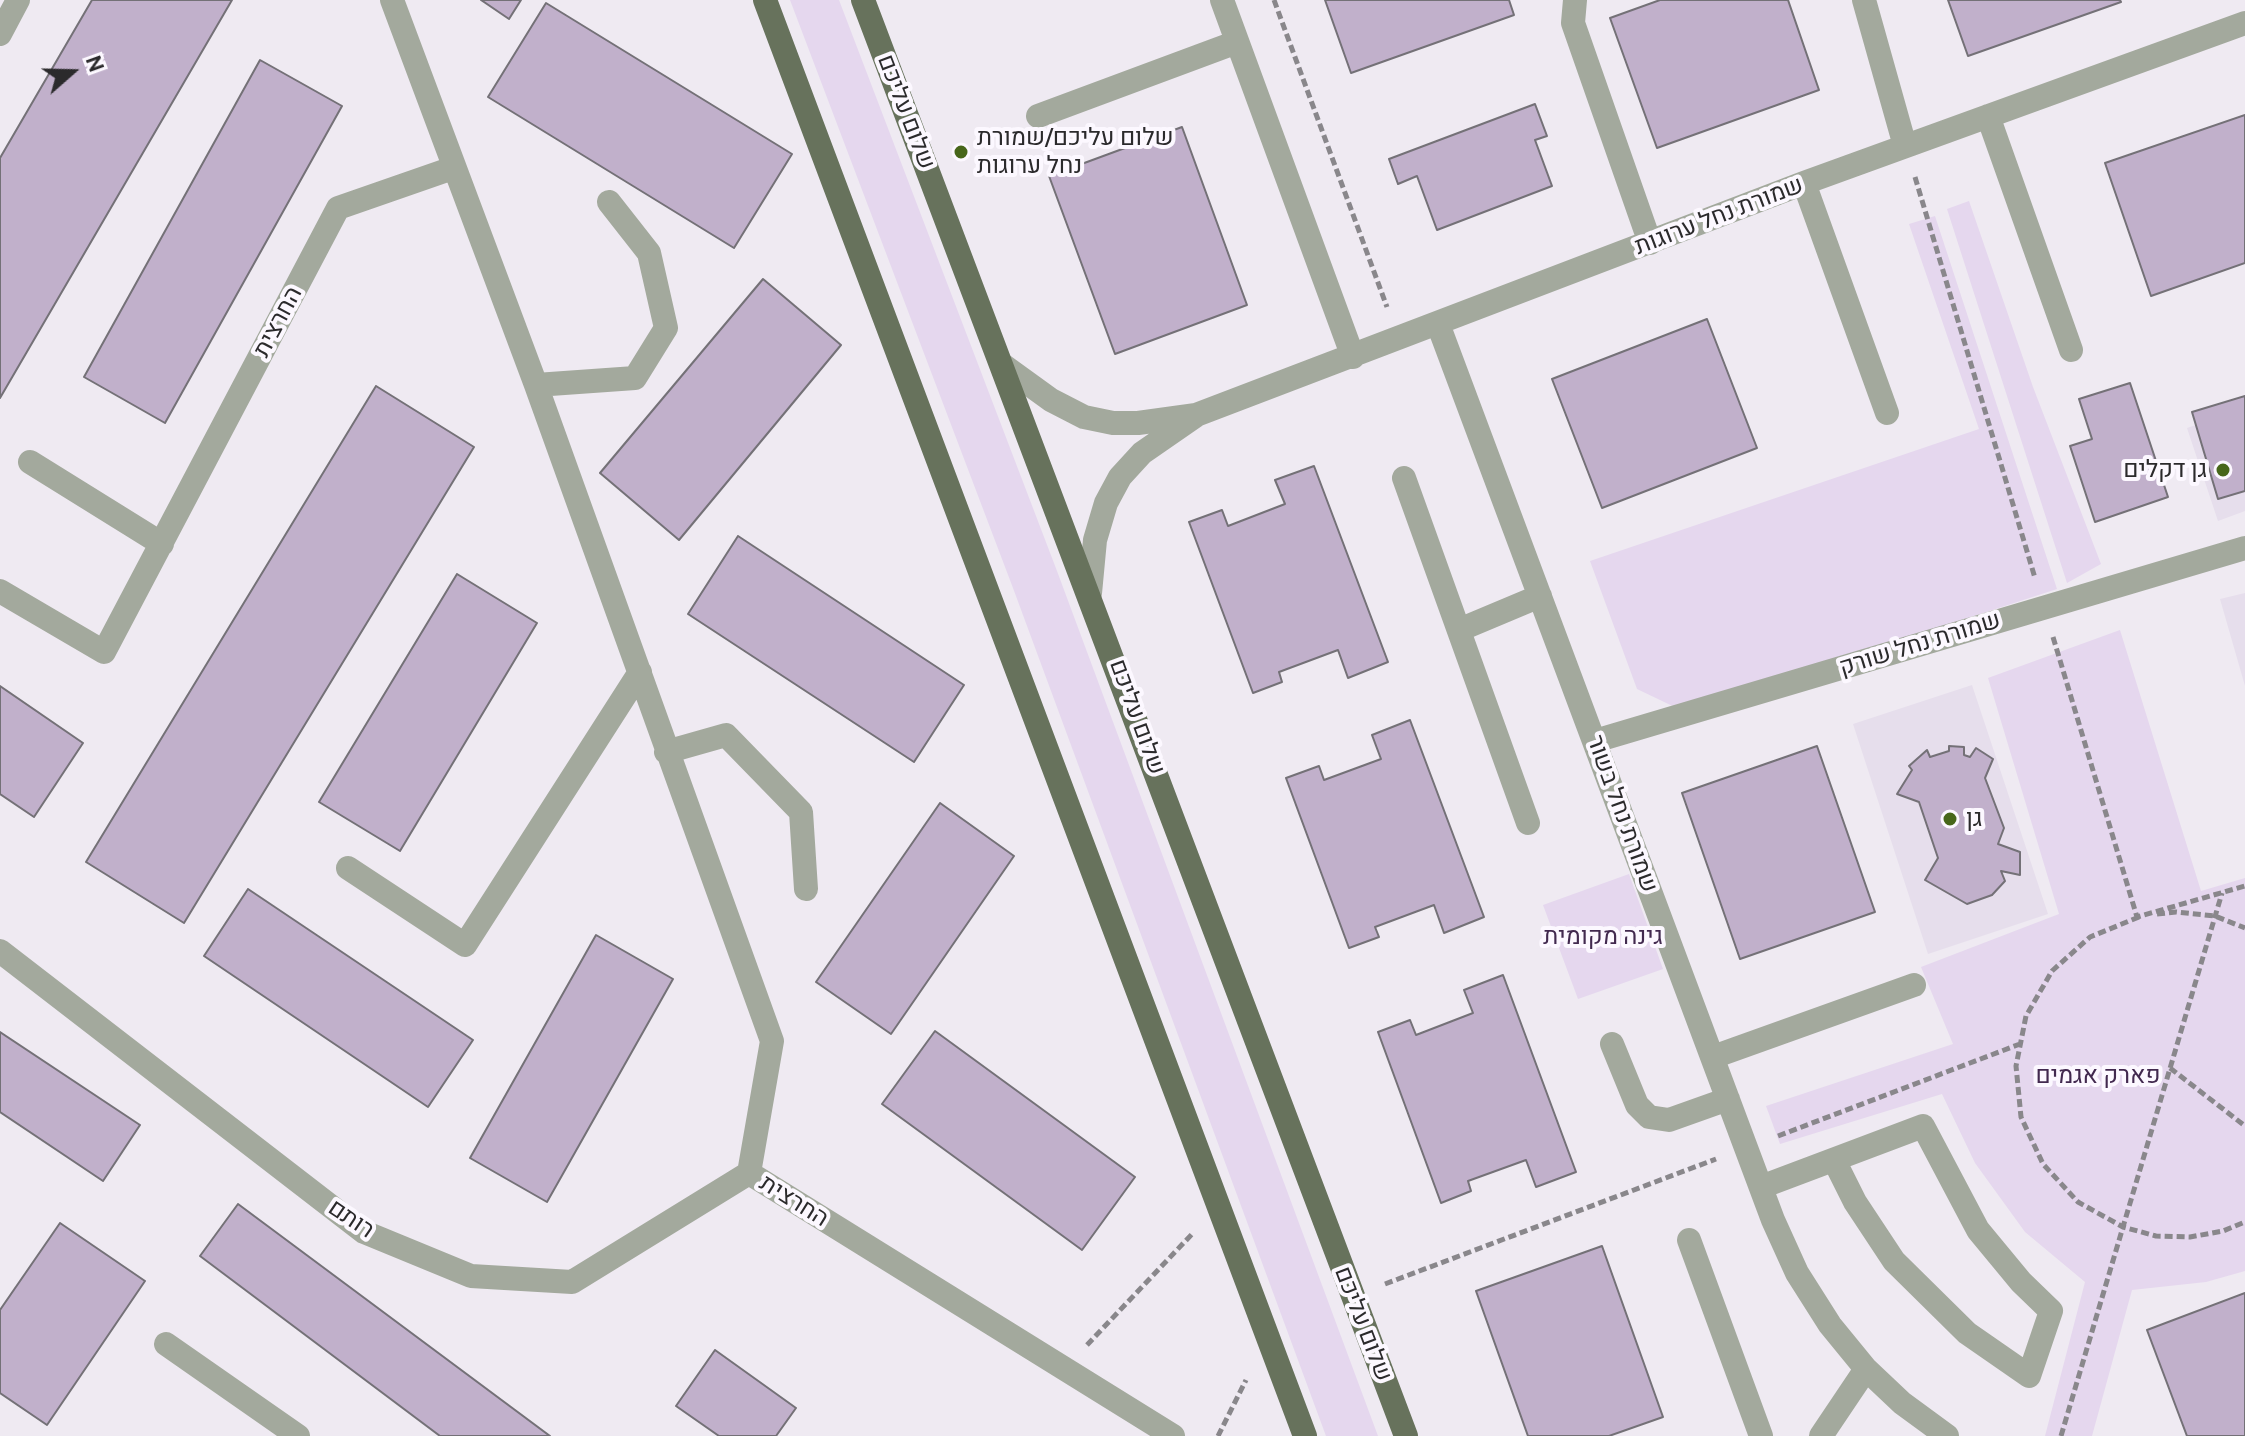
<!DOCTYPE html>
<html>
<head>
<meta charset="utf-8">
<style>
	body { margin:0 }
	#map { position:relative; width:2245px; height:1436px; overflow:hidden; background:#efeaf2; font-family:Cabin,sans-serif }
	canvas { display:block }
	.north { position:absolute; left:32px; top:32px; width:80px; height:80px; -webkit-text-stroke:6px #fcf8ff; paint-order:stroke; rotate:70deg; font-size:22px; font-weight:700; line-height:32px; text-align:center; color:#2b2a2c }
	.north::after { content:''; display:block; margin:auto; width:28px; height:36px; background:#2b2a2c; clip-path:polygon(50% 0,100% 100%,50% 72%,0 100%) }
</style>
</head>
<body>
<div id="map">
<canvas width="2245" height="1436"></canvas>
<div class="north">N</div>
</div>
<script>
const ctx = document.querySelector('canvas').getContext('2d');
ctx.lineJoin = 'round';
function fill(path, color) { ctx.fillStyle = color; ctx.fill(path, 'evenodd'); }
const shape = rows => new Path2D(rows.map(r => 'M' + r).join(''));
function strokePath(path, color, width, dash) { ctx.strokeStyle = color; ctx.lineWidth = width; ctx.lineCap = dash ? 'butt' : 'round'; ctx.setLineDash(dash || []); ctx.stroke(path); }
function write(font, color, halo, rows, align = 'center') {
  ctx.font = font + ' Cabin,Heebo,sans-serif'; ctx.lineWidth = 8; ctx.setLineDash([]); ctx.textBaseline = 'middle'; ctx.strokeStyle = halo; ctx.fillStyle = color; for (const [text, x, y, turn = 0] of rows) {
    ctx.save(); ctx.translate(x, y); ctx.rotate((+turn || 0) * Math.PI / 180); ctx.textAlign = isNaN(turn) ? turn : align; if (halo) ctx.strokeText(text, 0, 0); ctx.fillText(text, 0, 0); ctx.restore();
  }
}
const built = shape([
	[2245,408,2245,511,2218,521,2187,428],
	[2245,593,2245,686,2220,599],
	[1972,685,2048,914,1928,954,1853,724]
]);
const green = shape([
	[790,0,839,0,1057,571,1378,1436,1326,1436,1013,588],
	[1969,201,2033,387,2101,564,2067,583,1947,209],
	[1935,216,2057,589,1683,711,1637,689,1590,561,1979,429,1909,224],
	[2120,630,2201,891,2245,878,2245,1271,2206,1282,2132,1290,2092,1436,2045,1436,2085,1282,2025,1232,1975,1163,1942,1094,1780,1144,1766,1106,1953,1044,1921,967,2059,914,1988,678],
	[1629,874,1663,969,1578,999,1543,905]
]);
const building = shape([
	[92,0,232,0,0,398,0,158,92,0],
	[481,0,521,0,509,19,481,0],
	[1325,0,1509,0,1514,15,1351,73,1325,0],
	[1660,0,1788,0,1819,90,1657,148,1610,18,1660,0],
	[1948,0,2120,0,2121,2,1968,56,1948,0],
	[546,3,792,154,734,248,488,97,546,3],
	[260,60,342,106,165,423,84,377,260,60],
	[1535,104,1547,136,1535,140,1552,186,1437,230,1417,176,1398,184,1389,159,1535,104],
	[2245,115,2245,263,2151,296,2105,163,2245,115],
	[1182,127,1247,305,1115,354,1049,176,1182,127],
	[763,279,841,345,679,540,600,473,763,279],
	[1707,319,1757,448,1602,508,1552,379,1707,319],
	[2130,383,2168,497,2095,522,2070,446,2092,439,2079,399,2130,383],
	[376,386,474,447,184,923,86,862,376,386],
	[2245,396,2245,491,2218,499,2192,412,2245,396],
	[1314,466,1388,662,1348,678,1338,650,1279,672,1282,682,1253,693,1189,522,1222,510,1228,526,1285,504,1275,480,1314,466],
	[738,536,964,685,914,762,688,614,738,536],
	[457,574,537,623,400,851,319,802,457,574],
	[0,686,83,743,34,817,0,794,0,686],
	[1410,720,1484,917,1444,933,1434,905,1375,927,1379,937,1349,948,1286,778,1319,766,1324,780,1381,759,1372,735,1410,720],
	[1817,746,1875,912,1740,959,1682,793,1817,746],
	[1949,746,1964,747,1964,755,1970,757,1976,748,1993,759,1985,778,2004,828,1998,844,2020,852,2020,875,2001,871,2005,881,1992,895,1967,904,1925,880,1938,858,1919,802,1897,794,1912,770,1909,766,1927,750,1930,757,1949,751,1949,746],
	[940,803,1014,856,891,1034,816,982,940,803],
	[248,889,473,1040,428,1107,204,956,248,889],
	[596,935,673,979,547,1202,470,1158,596,935],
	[1503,975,1576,1172,1536,1187,1526,1160,1468,1181,1471,1191,1441,1203,1378,1032,1410,1020,1416,1035,1473,1013,1464,990,1503,975],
	[935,1031,1135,1177,1082,1250,882,1104,935,1031],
	[0,1032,140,1125,103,1181,0,1112,0,1032],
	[238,1204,550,1436,440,1436,200,1256,238,1204],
	[60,1223,145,1281,47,1425,0,1393,0,1310,60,1223],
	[1602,1246,1663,1417,1609,1436,1528,1436,1476,1291,1602,1246],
	[2245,1293,2245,1436,2187,1436,2147,1330,2245,1293],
	[715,1350,796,1408,776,1436,719,1436,676,1406,715,1350]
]);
const path = shape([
	[1274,0,1387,307],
	[1915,177,2035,578],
	[2053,637,2137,917,2245,886],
	[2157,914,2176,912,2215,916,2245,928],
	[2139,917,2090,937,2052,971,2026,1016,2016,1066,2021,1117,2043,1164,2078,1202,2123,1227,2156,1236,2190,1237,2223,1231,2245,1222],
	[2170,1068,2245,1126],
	[1778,1136,2020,1044],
	[1385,1284,1716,1159],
	[1087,1345,1193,1233],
	[1218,1436,1246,1380],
	[2061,1436,2222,893]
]);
const minor = shape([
	[392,0,536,385,772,1041,749,1173,1173,1436],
	[1222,0,1353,357],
	[1575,0,1573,23,1650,243],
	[1864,0,1905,146],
	[0,34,18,0],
	[1038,116,1237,42],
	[1988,116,2071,350],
	[1804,183,1887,413],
	[1438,324,1773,1220,1797,1273,1830,1325,1866,1369,1902,1403,1947,1436],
	[1004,366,1051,400,1084,417,1113,423,1138,423,1196,415,1804,183,2245,23],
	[536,385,635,378,666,328,649,253,609,202],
	[30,462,162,544],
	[1404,478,1528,823],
	[0,591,104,652,338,208,453,168],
	[1090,593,1095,540,1106,503,1120,477,1142,453,1194,417],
	[1459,630,1540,596],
	[1595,741,2245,548],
	[666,752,726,735,801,812,806,889],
	[348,868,465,945,640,672],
	[0,951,364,1232,471,1276,572,1282,749,1173],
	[1612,1044,1637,1105,1649,1117,1669,1120,1728,1099],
	[1713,1057,1914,985],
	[1761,1187,1923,1126,1978,1230,2021,1282,2051,1311,2029,1376,1967,1333,1894,1261,1855,1202,1834,1160],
	[1689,1240,1761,1436],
	[166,1344,298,1436],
	[1821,1436,1866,1369]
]);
const major = shape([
	[765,0,1305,1436],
	[863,0,1406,1436]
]);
const markers = [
	[961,152,8,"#47661a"],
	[2223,470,8,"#47661a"],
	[1950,819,8,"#47661a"]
];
const streetNames = [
	["שלום עליכם",906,112,69],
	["שמורת נחל ערוגות",1719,216,-21],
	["החרצית",278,322,-62],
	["שמורת נחל שורק",1920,644,-17],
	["שלום עליכם",1137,717,70],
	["שמורת נחל בשור",1622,814,70],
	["החרצית",794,1201,32],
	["רותם",351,1219,34],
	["שלום עליכם",1363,1324,69]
];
const poiNames = [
	["שלום עליכם/שמורת",977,138],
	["נחל ערוגות",977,166],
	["גן דקלים",2207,470,"right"],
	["גן",1966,819]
];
const parkNames = [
	["גינה מקומית",1603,937],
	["פארק אגמים",2098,1076]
];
fill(built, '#e6deec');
fill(green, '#e5d7ee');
fill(building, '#c1b0cb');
strokePath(building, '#747177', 2);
strokePath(path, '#89878b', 5, [8, 4]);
strokePath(minor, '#a3a99d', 24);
strokePath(major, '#67725c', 24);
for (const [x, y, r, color] of markers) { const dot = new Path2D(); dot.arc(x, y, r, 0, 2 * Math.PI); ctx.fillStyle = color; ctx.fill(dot); strokePath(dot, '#fcf8ff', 3); }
write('24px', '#2b2a2c', '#fcf8ff', streetNames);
write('24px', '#2b2a2c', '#fcf8ff', poiNames, 'left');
write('24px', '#42294f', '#fcf8ff', parkNames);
</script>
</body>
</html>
